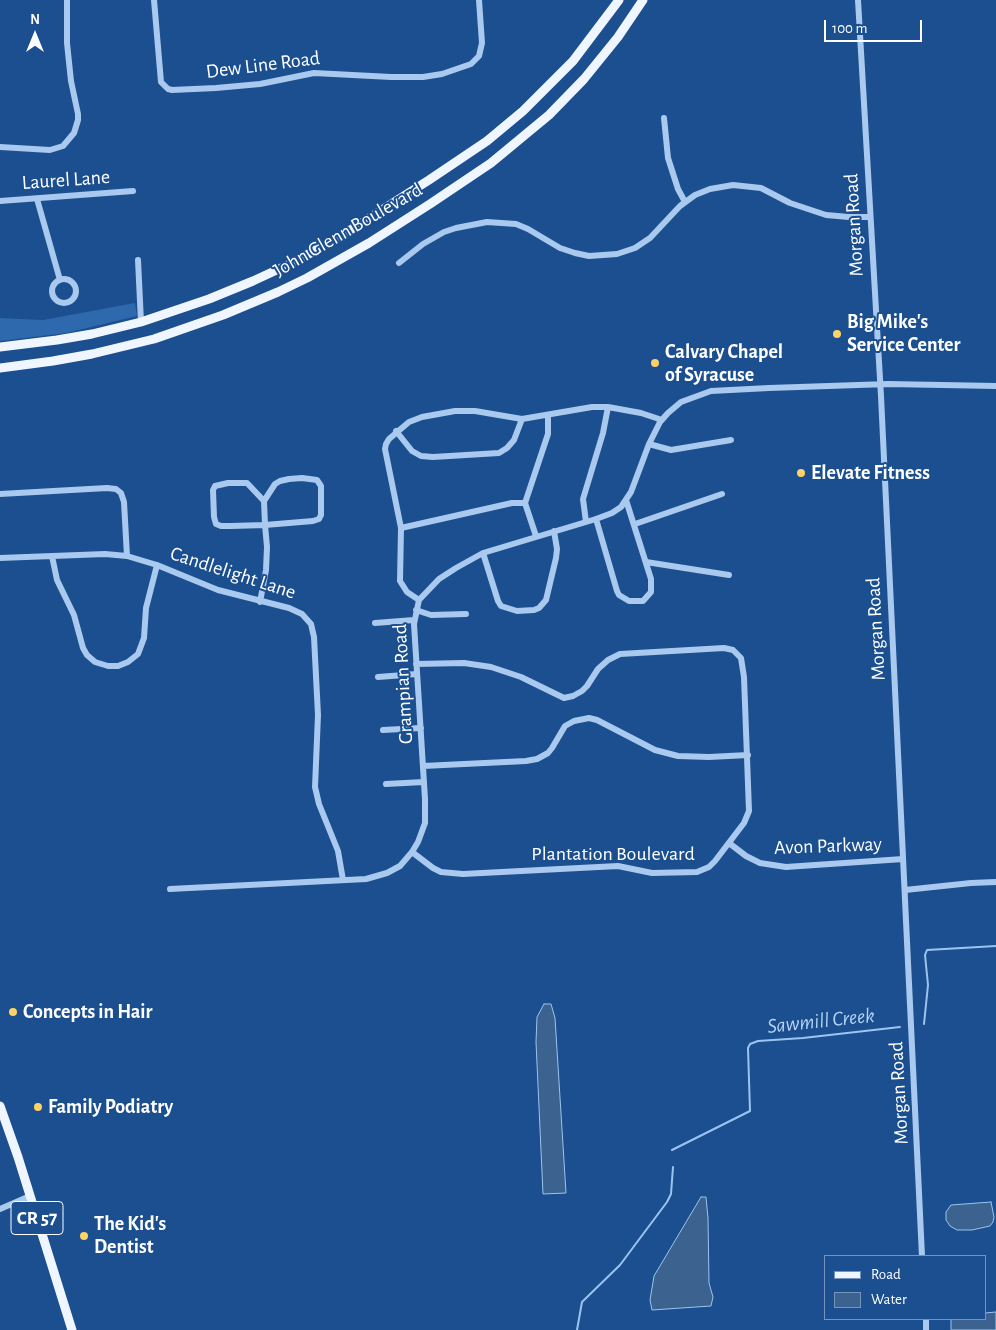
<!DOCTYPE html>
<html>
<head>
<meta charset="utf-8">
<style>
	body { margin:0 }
	#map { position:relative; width:996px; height:1330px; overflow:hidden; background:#1b4f8f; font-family:"Alegreya Sans",sans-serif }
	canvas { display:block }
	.legend { position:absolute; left:824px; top:1255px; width:162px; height:65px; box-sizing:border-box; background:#1b4f8f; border:1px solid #7695bc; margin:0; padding:6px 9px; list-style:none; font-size:15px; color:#fff }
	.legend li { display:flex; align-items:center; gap:10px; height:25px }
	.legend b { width:25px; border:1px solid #7695bc }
	.north { position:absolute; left:10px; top:10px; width:50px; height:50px; -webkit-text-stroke:4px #1b4f8f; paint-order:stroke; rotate:0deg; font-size:14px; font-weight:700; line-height:20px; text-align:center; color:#fff }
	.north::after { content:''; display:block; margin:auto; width:18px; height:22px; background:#fff; clip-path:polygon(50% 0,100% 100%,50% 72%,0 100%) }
	.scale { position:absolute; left:824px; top:20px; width:98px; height:22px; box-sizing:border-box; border:2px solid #fff; border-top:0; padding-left:6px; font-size:15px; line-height:18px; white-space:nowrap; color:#fff; -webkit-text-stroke:4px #1b4f8f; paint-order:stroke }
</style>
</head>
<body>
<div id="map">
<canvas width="996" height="1330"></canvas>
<ul class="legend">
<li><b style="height:6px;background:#f0f6ff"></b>Road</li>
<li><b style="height:14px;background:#3c6290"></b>Water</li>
</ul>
<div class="north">N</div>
<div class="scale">100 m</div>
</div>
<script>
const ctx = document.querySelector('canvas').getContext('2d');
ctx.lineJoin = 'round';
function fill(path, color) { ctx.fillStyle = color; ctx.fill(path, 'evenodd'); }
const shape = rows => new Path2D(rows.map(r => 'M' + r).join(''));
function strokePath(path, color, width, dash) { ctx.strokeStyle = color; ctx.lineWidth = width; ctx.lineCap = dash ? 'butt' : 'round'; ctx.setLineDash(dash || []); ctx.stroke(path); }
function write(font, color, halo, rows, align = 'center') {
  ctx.font = font + ' "Alegreya Sans",sans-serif'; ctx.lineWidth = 4; ctx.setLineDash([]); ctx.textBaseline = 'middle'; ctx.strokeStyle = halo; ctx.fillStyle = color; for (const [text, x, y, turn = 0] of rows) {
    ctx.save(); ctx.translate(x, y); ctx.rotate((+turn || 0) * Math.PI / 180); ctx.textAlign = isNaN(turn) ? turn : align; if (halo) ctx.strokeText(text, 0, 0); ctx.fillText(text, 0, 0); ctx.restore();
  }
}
const green = shape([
	[135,303,137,316,66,333,0,341,0,318,43,320]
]);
const water = shape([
	[544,1004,551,1004,555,1018,566,1193,543,1194,536,1042,537,1017,544,1004],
	[701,1197,706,1197,708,1218,709,1283,713,1297,711,1306,652,1310,650,1300,654,1276,701,1197],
	[991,1202,994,1217,993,1222,990,1226,972,1230,957,1230,950,1226,946,1220,946,1212,951,1205,991,1202],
	[996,1312,996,1330,951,1330,951,1319,985,1319,985,1313,996,1312]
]);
const stream = shape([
	[924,1024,928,985,925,955,927,950,996,946],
	[672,1150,750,1111,748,1048,750,1044,758,1041,803,1038,900,1027],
	[577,1330,582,1302,620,1265,667,1202,671,1194,673,1167]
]);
const minor = shape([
	[154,0,161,82,168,89,172,90,216,88,260,84,314,73,391,77,423,77,442,74,471,64,479,56,482,43,479,0],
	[858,0,881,396,922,1256],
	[664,118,668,158,678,189,685,202],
	[0,147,50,150,63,146,74,133,78,120,78,114,71,81,67,43,67,0],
	[37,199,60,280],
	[0,201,133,191],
	[138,260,141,322],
	[399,263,423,244,444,232,456,228,487,222,516,224,528,229,560,248,575,253,589,256,617,254,635,248,650,238,680,206,695,195,710,189,733,185,761,188,790,203,826,215,849,217,870,217],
	'52 291a12 12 0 1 1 24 0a12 12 0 1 1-24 0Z',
	[396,431,412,451,421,456,433,457,499,453,507,448,514,440,522,419],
	[649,444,671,450,731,440],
	[0,494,107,488,116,489,121,493,124,502,127,556],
	[596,519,617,591,619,595,629,601,643,601,651,592,651,579,626,500],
	[586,522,583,499,603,433,608,407],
	[635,524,722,494],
	[401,528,512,503,525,503],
	[536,536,525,503,548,434,548,415],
	[483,553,498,601,501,606,517,611,534,610,539,608,546,600,556,558,557,549,554,531],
	[52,556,57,580,74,615,83,648,87,655,95,662,108,666,118,666,128,662,138,654,144,638,146,608,157,565],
	[0,558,105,554,127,556,157,565,218,590,289,608,302,614,311,624,314,637,318,715,315,787,319,804,338,851,343,880],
	[646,562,729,575],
	[419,600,407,592,400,581,401,528,385,449,386,444,389,439,409,422,422,417,455,411,475,411,522,419,592,407,608,407,641,413,662,420],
	[260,602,266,570,267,547,265,525,264,501,275,484,280,481,289,479,302,478,317,480,321,486,321,515,319,519,313,521,265,525,231,526,221,526,216,524,214,517,213,490,215,486,228,483,247,483,264,501],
	[416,610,431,615,466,614],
	[375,623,414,620],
	[378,677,417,674],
	[383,730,421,728],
	[423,766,526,761,537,759,548,753,552,748,565,726,574,721,589,718,597,720,655,750,678,756,709,757,748,755],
	[386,784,424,782],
	[729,843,746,856,760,863,786,867,903,859],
	[412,852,433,868,441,872,463,874,618,866,652,873,697,872,709,867,715,861,744,823,749,811,744,677,741,658,733,650,724,648,620,654,608,660,598,669,587,686,582,691,573,696,564,698,521,677,491,667,464,663,416,664],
	[170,889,366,879,387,873,400,866,412,852,418,842,425,823,425,799,414,624,419,600,439,579,456,568,483,553,596,519,612,513,621,507,631,492,649,444,660,422,668,413,681,402,711,391,769,388,888,384,996,386],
	[905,890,971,883,996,882],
	[0,1209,30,1196],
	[926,1319,926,1330]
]);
const major = shape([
	[0,347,57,340,92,334,141,322,209,299,253,281,296,261,341,236,429,180,487,141,523,111,573,61,619,0],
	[0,368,53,361,92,354,154,339,223,315,278,292,307,278,369,243,430,204,491,163,549,115,584,79,618,37,643,0],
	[0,1106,18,1157,72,1330]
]);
const markers = [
	[837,334,5,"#ffd166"],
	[655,363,5,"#ffd166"],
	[801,473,5,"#ffd166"],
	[13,1012,5,"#ffd166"],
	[38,1107,5,"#ffd166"],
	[84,1236,5,"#ffd166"]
];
const shields = [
	[37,1218,52]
];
const shieldNames = [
	["CR 57",37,1218]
];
const streetNames = [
	["Dew Line Road",263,65,-7],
	["Laurel Lane",66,180,-4],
	["Morgan Road",854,225,-93],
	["John Glenn Boulevard",348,230,-30],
	["Candlelight Lane",233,573,18],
	["Morgan Road",876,629,-93],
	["Grampian Road",403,684,-93],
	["Avon Parkway",828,846,-2],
	["Plantation Boulevard",613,854],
	["Morgan Road",899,1093,-93]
];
const poiNames = [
	["Big Mike's",847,322],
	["Service Center",847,345],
	["Calvary Chapel",665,352],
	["of Syracuse",665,375],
	["Elevate Fitness",811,473],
	["Concepts in Hair",23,1012],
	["Family Podiatry",48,1107],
	["The Kid's",94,1224],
	["Dentist",94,1247]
];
const waterNames = [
	["Sawmill Creek",821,1021,-6]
];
fill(green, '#2e69ad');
fill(water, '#3c6290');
strokePath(water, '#9cc4f0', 1);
strokePath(stream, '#9cc4f0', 2);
strokePath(minor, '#a9c9ee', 6);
strokePath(major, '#f0f6ff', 9);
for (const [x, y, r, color] of markers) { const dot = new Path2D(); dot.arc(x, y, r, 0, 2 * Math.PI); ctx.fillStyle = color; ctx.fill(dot); strokePath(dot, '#1b4f8f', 2); }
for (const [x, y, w] of shields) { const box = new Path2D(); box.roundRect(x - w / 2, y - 16.5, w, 33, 4); ctx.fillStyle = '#1b4f8f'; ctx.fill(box); strokePath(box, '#fff', 1); }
write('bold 19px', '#fff', null, shieldNames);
write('20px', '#fff', '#1b4f8f', streetNames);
write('bold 20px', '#fff', '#1b4f8f', poiNames, 'left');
write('italic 21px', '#b5d3f5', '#1b4f8f', waterNames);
</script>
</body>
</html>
